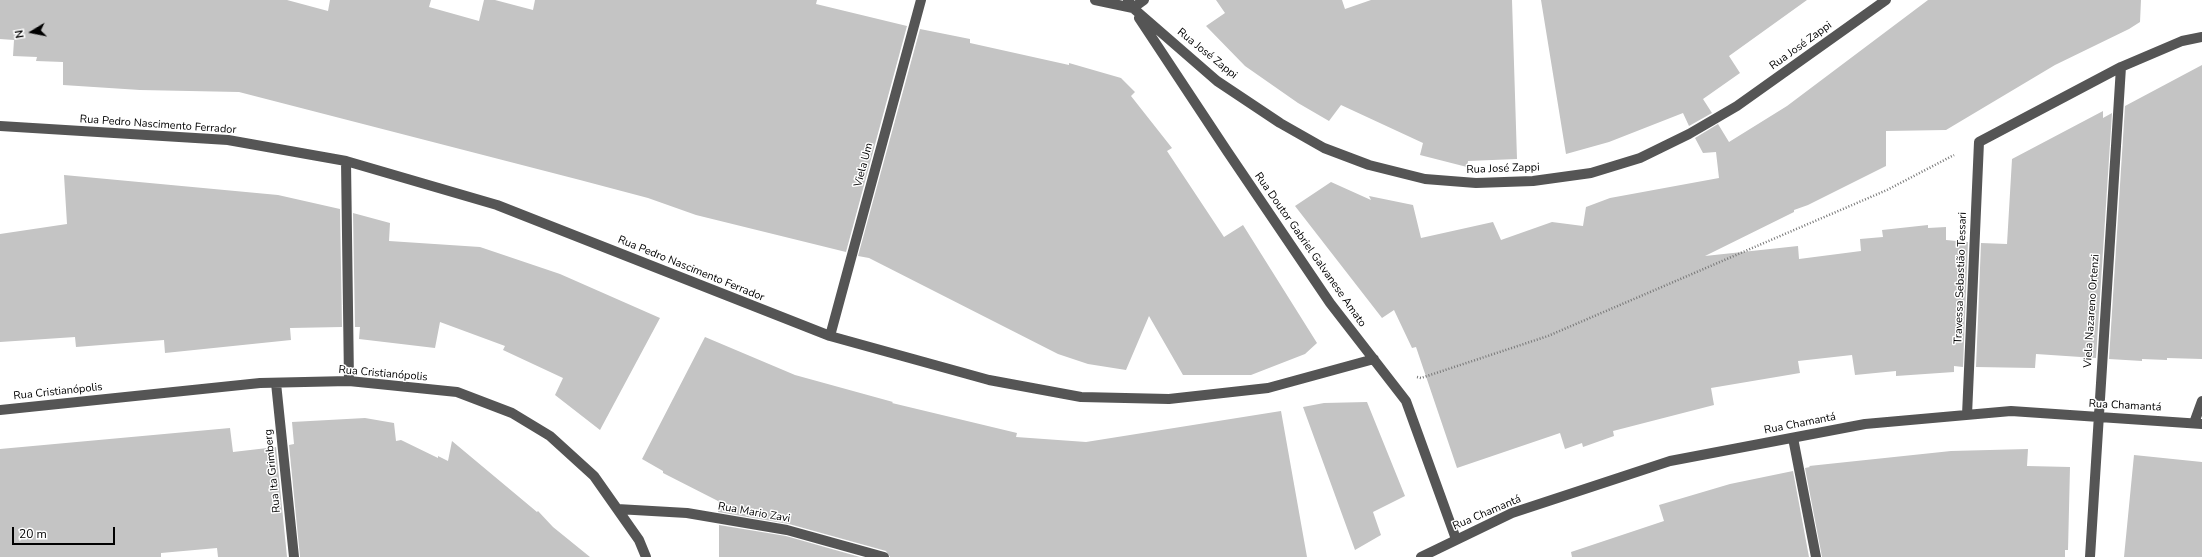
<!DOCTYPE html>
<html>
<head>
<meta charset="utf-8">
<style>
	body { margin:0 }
	#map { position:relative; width:2202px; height:557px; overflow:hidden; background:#fff; font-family:"Nunito Sans",sans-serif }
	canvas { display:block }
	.north { position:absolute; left:12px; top:12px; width:40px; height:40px; -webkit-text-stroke:3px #fff; paint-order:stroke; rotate:260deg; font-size:11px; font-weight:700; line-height:16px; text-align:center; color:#000 }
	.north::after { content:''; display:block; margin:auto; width:14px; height:18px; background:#000; clip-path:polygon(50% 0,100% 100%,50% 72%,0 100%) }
	.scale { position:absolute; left:12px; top:527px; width:103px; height:18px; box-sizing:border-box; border:2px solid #000; border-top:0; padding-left:5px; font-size:12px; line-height:14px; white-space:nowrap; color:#000; -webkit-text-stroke:3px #fff; paint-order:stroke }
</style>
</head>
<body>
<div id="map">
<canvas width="2202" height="557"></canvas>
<div class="north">N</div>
<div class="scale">20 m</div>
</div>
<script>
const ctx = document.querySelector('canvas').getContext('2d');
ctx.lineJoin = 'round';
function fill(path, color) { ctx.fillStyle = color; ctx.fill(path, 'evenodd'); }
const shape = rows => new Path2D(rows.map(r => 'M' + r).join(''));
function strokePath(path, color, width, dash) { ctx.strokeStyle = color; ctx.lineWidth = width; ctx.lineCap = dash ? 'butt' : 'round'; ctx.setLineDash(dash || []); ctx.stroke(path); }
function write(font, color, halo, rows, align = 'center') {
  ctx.font = font + ' "Nunito Sans",sans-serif'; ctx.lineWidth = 3; ctx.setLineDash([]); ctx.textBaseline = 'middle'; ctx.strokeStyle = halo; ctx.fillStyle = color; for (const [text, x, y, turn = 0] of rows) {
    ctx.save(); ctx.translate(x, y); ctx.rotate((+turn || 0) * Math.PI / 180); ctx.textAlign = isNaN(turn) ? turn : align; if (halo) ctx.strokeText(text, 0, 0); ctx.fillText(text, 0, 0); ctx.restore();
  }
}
const building = shape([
	[0,0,287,0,328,11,330,0,431,0,429,7,479,21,484,0,495,0,533,10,535,0,817,0,816,4,907,26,846,252,696,215,648,198,580,180,239,92,140,90,63,85,63,62,36,61,37,57,13,56,14,40,0,39],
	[1216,0,1342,0,1345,9,1371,0,1512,0,1517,159,1468,161,1467,167,1420,155,1423,143,1341,105,1329,121,1298,103,1245,66,1206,26,1225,13],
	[1541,0,1807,0,1729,56,1740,73,1703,99,1712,113,1689,126,1683,113,1609,142,1566,154],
	[1928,0,2141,0,2140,22,2129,29,2055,65,1946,130,1886,131,1886,166,1808,205,1794,210,1794,212,1705,256,1798,246,1799,259,1861,251,1860,239,1883,237,1882,230,1928,225,1928,228,1946,227,1946,240,1968,242,1963,367,1954,366,1954,372,1896,376,1896,371,1855,375,1852,355,1798,361,1800,373,1711,388,1714,405,1613,431,1614,436,1583,447,1582,443,1565,449,1560,433,1457,468,1416,347,1412,348,1394,310,1382,318,1295,206,1331,182,1371,200,1369,196,1413,205,1421,238,1493,222,1501,240,1552,222,1583,226,1586,207,1610,198,1719,178,1716,152,1703,153,1695,138,1718,124,1729,142,1787,106],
	[920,29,970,39,970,43,1069,65,1069,63,1121,78,1135,92,1131,96,1172,148,1167,151,1224,237,1243,225,1317,343,1305,354,1251,375,1183,375,1149,316,1126,370,1088,364,1058,354,869,258,858,256],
	[2202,65,2202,359,2167,358,2167,360,2142,359,2142,361,2109,359,2125,106],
	[2103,111,2103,118,2112,113,2096,358,2036,354,2035,368,1976,367,1981,243,2007,244,2012,159],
	[64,175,278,195,340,209,342,327,290,328,291,340,165,353,164,340,76,347,75,337,0,342,0,234,67,224],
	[353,213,390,223,389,241,480,247,560,274,660,318,600,430,555,395,563,378,503,350,505,346,440,322,435,348,359,339,360,327,355,327],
	[705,337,795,375,893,402,892,403,1017,433,1016,437,1086,442,1281,411,1307,557,890,557,886,551,789,524,718,512,718,501,663,473,663,471,642,459],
	[1367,402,1405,496,1373,512,1381,535,1355,550,1303,407,1324,403],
	[365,418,394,423,396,441,401,440,438,458,438,456,448,461,452,441,537,512,538,511,553,527,590,557,300,557,289,445,294,444,292,422],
	[230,428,233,452,276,447,287,557,218,557,217,548,161,553,161,557,0,557,0,449],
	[2028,449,2027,466,2070,467,2068,550,2065,550,2065,557,1822,557,1805,468,1810,467,1809,466,1951,451],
	[2134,455,2202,462,2202,557,2124,557],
	[1793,471,1809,557,1572,557,1571,552,1664,521,1659,505,1730,484],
	[719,525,786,536,860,557,719,557]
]);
const path = shape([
	[1417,377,1421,378,1548,336,1887,190,1954,155]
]);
const minor = shape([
	[1095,0,1133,8],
	[1128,0,1133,8,1217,81,1280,123,1324,148,1369,165,1425,179,1476,183,1533,181,1591,173,1640,158,1689,134,1737,106,1886,0],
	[1133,8,1144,0],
	[1139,18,1227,151,1330,303,1406,401,1456,539],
	[0,126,228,140,346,161,497,205,830,336,989,380,1081,397,1169,399,1268,388,1374,359],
	[346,161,349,381],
	[830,336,921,0],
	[276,383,294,557],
	[0,410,260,383,349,381,457,392,512,413,550,436,594,476,639,540,646,557],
	[1967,415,1979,142,2121,67,2182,41,2202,37],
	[2194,423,2202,401],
	[1793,438,1816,557],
	[617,509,687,513,787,530,884,557],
	[1421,557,1512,513,1670,461,1865,424,2011,411,2202,424],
	[2090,557,2121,67]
]);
const streetNames = [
	["Rua José Zappi",1801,46,-36],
	["Rua José Zappi",1207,54,39],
	["Rua Pedro Nascimento Ferrador",158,125,4],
	["Viela Um",864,165,-75],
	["Rua José Zappi",1503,169,-2],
	["Rua Doutor Gabriel Galvanese Amato",1310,250,55],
	["Rua Pedro Nascimento Ferrador",691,269,22],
	["Travessa Sebastião Tessari",1961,278,-88],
	["Viela Nazareno Ortenzi",2092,311,-86],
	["Rua Cristianópolis",383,374,5],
	["Rua Cristianópolis",58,392,-6],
	["Rua Chamantá",2125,406,3],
	["Rua Chamantá",1800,424,-11],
	["Rua Ita Grimberg",273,471,-96],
	["Rua Mario Zavi",754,513,10],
	["Rua Chamantá",1487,513,-23]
];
fill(building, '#c4c4c4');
strokePath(path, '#777', 2.5, [1, 2]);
strokePath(minor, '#555', 10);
write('11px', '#000', '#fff', streetNames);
</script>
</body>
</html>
